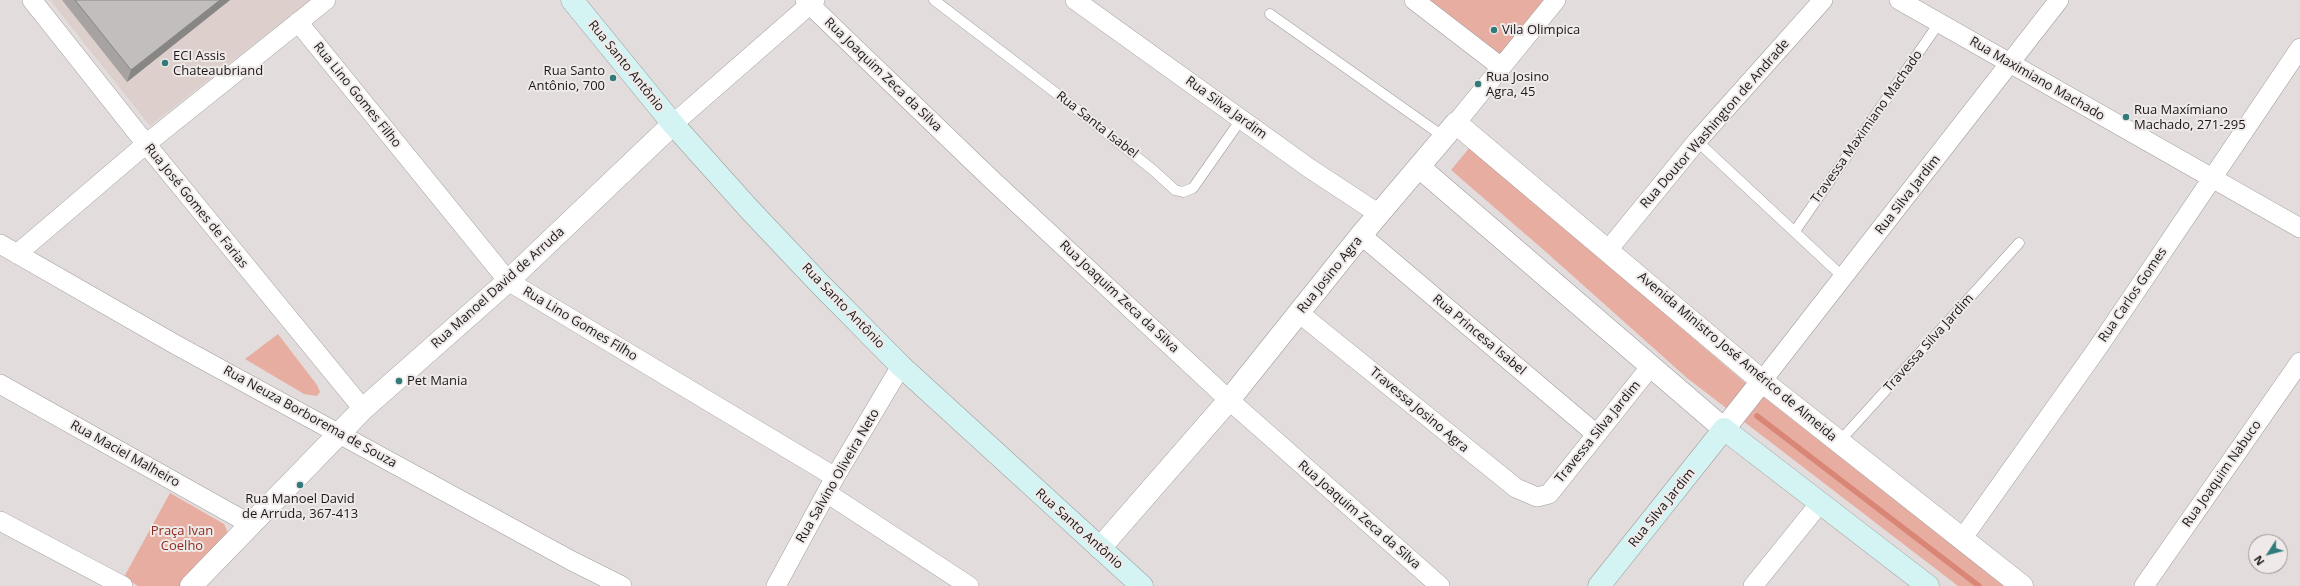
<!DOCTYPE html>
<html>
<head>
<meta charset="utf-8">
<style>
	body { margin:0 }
	#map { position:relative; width:2300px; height:586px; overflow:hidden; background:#e2dddc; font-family:"Open Sans",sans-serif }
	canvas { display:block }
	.north { position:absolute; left:2248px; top:534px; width:40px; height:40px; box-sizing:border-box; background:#efeae9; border:1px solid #9a9695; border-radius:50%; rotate:234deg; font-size:11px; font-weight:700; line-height:16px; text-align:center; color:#1a1918 }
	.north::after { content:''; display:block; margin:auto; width:14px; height:18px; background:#327b7b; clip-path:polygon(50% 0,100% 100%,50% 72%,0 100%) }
</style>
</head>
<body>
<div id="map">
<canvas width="2300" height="586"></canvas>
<div class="north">N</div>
</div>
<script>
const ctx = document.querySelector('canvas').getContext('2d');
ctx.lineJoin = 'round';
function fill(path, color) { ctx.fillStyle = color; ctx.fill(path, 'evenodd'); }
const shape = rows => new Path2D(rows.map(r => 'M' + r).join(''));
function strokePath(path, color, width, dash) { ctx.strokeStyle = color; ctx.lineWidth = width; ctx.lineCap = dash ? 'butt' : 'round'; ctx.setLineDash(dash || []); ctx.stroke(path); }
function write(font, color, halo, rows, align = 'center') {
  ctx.font = font + ' "Open Sans",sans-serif'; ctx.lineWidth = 4; ctx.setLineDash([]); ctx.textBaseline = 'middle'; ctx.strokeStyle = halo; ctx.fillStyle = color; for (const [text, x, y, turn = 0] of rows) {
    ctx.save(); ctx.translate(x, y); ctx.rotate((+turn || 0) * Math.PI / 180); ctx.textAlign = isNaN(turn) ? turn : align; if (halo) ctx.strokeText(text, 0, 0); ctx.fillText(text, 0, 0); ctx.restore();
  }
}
const built = shape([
	[50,0,310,0,150,126]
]);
const green = shape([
	[1425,0,1547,0,1503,59],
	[1470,147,1742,380,2004,586,1958,586,1687,378,1546,252,1451,170],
	[278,334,317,385,320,392,317,396,304,394,245,359],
	[170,493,224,524,229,535,183,586,138,586,124,577]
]);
const stream = shape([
	[1757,416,1979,586]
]);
const service = shape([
	[934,0,1065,100,1153,170,1175,190,1183,192,1193,188,1242,118],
	[1270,14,1444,137],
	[1697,141,1843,277],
	[1795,231,1939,23],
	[1839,442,2019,243]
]);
const minor = shape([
	[32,0,146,144,363,409],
	[805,0,990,178,1229,400,1440,586],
	[1075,0,1309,168,1379,214],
	[1414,0,1501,67],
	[1899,0,2300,228],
	[298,22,508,281,835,477],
	[1456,123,1556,0],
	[673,124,815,0],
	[1361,235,1596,434],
	[0,244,178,346,572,561,622,586],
	[1608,250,1697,141,1823,0],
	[17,254,146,144,326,0],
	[1299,313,1516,488,1537,497,1549,494,1651,366],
	[1762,381,2059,0],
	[0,384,250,524],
	[827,493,969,586],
	[0,521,123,586],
	[1962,539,2099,346,2300,48],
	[776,586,835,477,901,366],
	[1753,586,1820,503],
	[2144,586,2300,362]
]);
const tertiary = shape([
	[1419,167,1724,429,1762,381],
	[1100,548,1229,400,1361,235,1456,123,1762,381,2022,586],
	[191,586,363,409,508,281,673,124]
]);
const secondary = shape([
	[572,0,673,124,750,210,820,284,901,366,1142,586],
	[1599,586,1724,429,1928,586]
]);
const wall = shape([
	[62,0,230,0,127,82]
]);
const shadedWall = shape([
	[220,0,230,0,127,82,131,70]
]);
const building = shape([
	[75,0,220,0,131,70,75,0]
]);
const markers = [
	[1494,30,4,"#327b7b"],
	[165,63,4,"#327b7b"],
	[613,78,4,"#327b7b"],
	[1478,84,4,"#327b7b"],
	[2126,117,4,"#327b7b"],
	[399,381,4,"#327b7b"],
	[300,485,4,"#327b7b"]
];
const poiNames = [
	["Vila Olimpica",1502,30],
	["ECI Assis",173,56],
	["Chateaubriand",173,71],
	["Rua Santo",605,71,"right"],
	["Antônio, 700",605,86,"right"],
	["Rua Josino",1486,77],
	["Agra, 45",1486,92],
	["Rua Maxímiano",2134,110],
	["Machado, 271-295",2134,125],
	["Pet Mania",407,381],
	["Rua Manoel David",300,499,"center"],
	["de Arruda, 367-413",300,514,"center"]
];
const streetNames = [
	["Rua Santo Antônio",626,66,51],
	["Rua Joaquim Zeca da Silva",883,75,44],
	["Rua Maximiano Machado",2037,79,30],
	["Rua Lino Gomes Filho",357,95,51],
	["Rua Silva Jardim",1226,108,36],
	["Rua Doutor Washington de Andrade",1715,124,-49],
	["Rua Santa Isabel",1097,125,38],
	["Travessa Maximiano Machado",1867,127,-55],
	["Rua Silva Jardim",1908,195,-52],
	["Rua José Gomes de Farias",196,206,51],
	["Rua Josino Agra",1330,275,-51],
	["Rua Manoel David de Arruda",498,288,-42],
	["Rua Carlos Gomes",2133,295,-56],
	["Rua Joaquim Zeca da Silva",1119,297,43],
	["Rua Santo Antônio",843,306,46],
	["Rua Lino Gomes Filho",580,324,31],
	["Rua Princesa Isabel",1479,335,40],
	["Travessa Silva Jardim",1929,343,-48],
	["Avenida Ministro José Américo de Almeida",1737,357,40],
	["Travessa Josino Agra",1419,410,40],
	["Rua Neuza Borborema de Souza",310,417,29],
	["Travessa Silva Jardim",1598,432,-51],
	["Rua Maciel Malheiro",125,454,29],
	["Rua Joaquim Nabuco",2222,474,-55],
	["Rua Salvino Oliveira Neto",838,476,-60],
	["Rua Silva Jardim",1662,508,-51],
	["Rua Joaquim Zeca da Silva",1359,515,41],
	["Rua Santo Antônio",1079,529,42]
];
const parkNames = [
	["Praça Ivan",182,531],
	["Coelho",182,546]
];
fill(built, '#dccfcc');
fill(green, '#e7ada1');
strokePath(stream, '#d98676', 5.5);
strokePath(service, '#a09c9b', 11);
strokePath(minor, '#a09c9b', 20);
strokePath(tertiary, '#a09c9b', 23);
strokePath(secondary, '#a09c9b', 23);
strokePath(service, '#fff', 10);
strokePath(minor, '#fff', 19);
strokePath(tertiary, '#fff', 22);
strokePath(secondary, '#d4f4f4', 22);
fill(wall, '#a8a3a3');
fill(shadedWall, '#888585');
fill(building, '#c3bebe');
strokePath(building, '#888585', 1);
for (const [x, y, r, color] of markers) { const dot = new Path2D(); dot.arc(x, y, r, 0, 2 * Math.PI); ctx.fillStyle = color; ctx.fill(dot); strokePath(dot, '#efeae9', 1.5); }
write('13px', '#1a1918', '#efeae9', poiNames, 'left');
write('13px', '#1a1918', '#efeae9', streetNames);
write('13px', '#8d2b1c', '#efeae9', parkNames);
</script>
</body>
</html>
